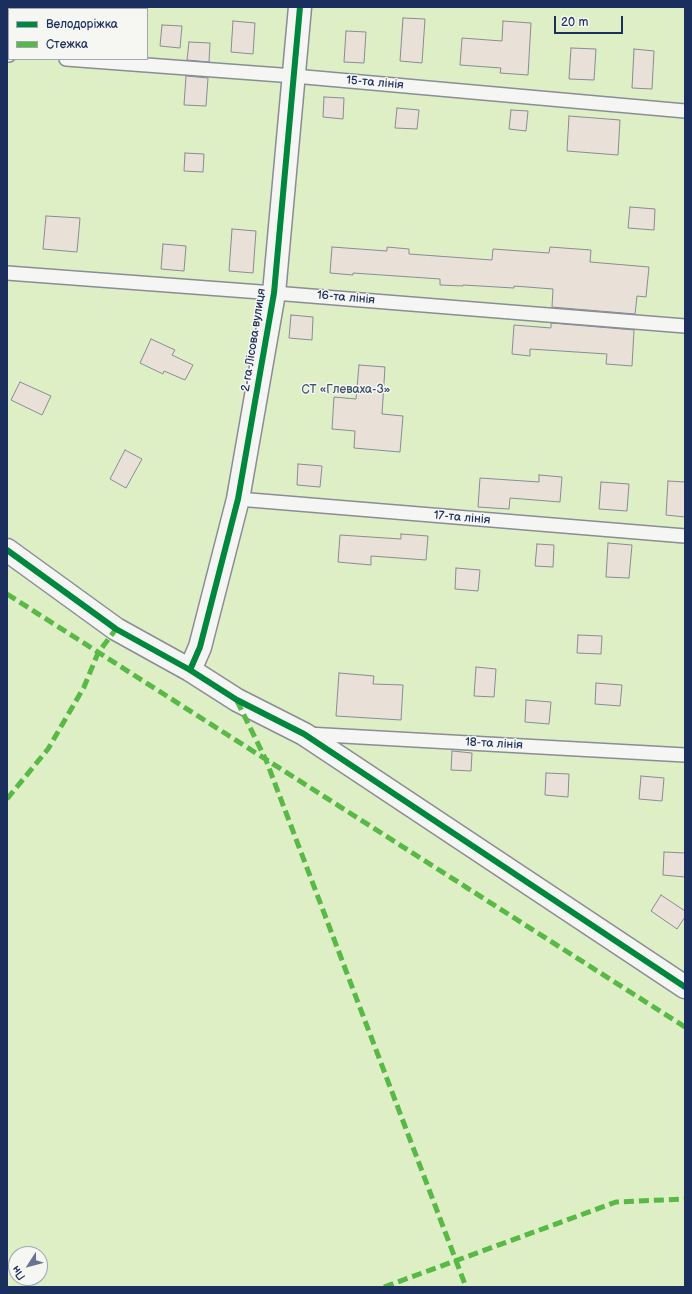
<!DOCTYPE html>
<html>
<head>
<meta charset="utf-8">
<style>
	body { margin:0 }
	#map { position:relative; width:692px; height:1294px; overflow:hidden; background:#f5f5f3; font-family:"Balsamiq Sans",sans-serif }
	canvas { display:block }
	.frame { position:absolute; inset:0; border:8px solid #1b2f5e; pointer-events:none }
	.legend { position:absolute; left:8px; top:8px; width:140px; height:52px; box-sizing:border-box; background:#f6f6f2; border:1px solid #9ea6b7; margin:0; padding:5px 7px; list-style:none; font-size:12px; color:#1b2f5e }
	.legend li { display:flex; align-items:center; gap:8px; height:20px }
	.legend b { width:20px; border:1px solid #9ea6b7 }
	.north { position:absolute; left:8px; top:1246px; width:40px; height:40px; box-sizing:border-box; background:#f6f6f2; border:1px solid #9ea6b7; border-radius:50%; rotate:234deg; font-size:11px; font-weight:700; line-height:16px; text-align:center; color:#1b2f5e }
	.north::after { content:''; display:block; margin:auto; width:14px; height:18px; background:#677492; clip-path:polygon(50% 0,100% 100%,50% 72%,0 100%) }
	.scale { position:absolute; left:554px; top:16px; width:69px; height:18px; box-sizing:border-box; border:2px solid #1b2f5e; border-top:0; padding-left:5px; font-size:12px; line-height:14px; white-space:nowrap; color:#1b2f5e; -webkit-text-stroke:3px #f6f6f2; paint-order:stroke }
</style>
</head>
<body>
<div id="map">
<canvas width="692" height="1294"></canvas>
<div class="frame"></div>
<ul class="legend">
<li><b style="height:5px;background:#00873e"></b>Велодоріжка</li>
<li><b style="height:5px;background:#58b947"></b>Стежка</li>
</ul>
<div class="north">Пн</div>
<div class="scale">20 m</div>
</div>
<script>
const ctx = document.querySelector('canvas').getContext('2d');
ctx.lineJoin = 'round';
function fill(path, color) { ctx.fillStyle = color; ctx.fill(path, 'evenodd'); }
const shape = rows => new Path2D(rows.map(r => 'M' + r).join(''));
function strokePath(path, color, width, dash) { ctx.strokeStyle = color; ctx.lineWidth = width; ctx.lineCap = dash ? 'butt' : 'round'; ctx.setLineDash(dash || []); ctx.stroke(path); }
function write(font, color, halo, rows, align = 'center') {
  ctx.font = font + ' "Balsamiq Sans",sans-serif'; ctx.lineWidth = 3; ctx.setLineDash([]); ctx.textBaseline = 'middle'; ctx.strokeStyle = halo; ctx.fillStyle = color; for (const [text, x, y, turn = 0] of rows) {
    ctx.save(); ctx.translate(x, y); ctx.rotate((+turn || 0) * Math.PI / 180); ctx.textAlign = isNaN(turn) ? turn : align; if (halo) ctx.strokeText(text, 0, 0); ctx.fillText(text, 0, 0); ctx.restore();
  }
}
const green = shape([
	[7,7,685,7,685,1287,7,1287],
	[9,9,147,9,147,59,9,59],
	[16,1254,40,1254,40,1278,16,1278]
]);
const building = shape([
	[403,18,425,19,422,63,400,61,403,18],
	[233,21,255,23,253,54,231,52,233,21],
	[503,21,531,23,528,75,500,73,501,68,460,65,462,38,502,41,503,21],
	[162,25,182,26,180,48,160,46,162,25],
	[346,31,366,32,364,63,344,62,346,31],
	[189,42,210,43,209,62,187,60,189,42],
	[571,48,596,49,594,80,569,79,571,48],
	[634,49,654,51,652,89,632,88,634,49],
	[186,76,208,78,206,106,184,105,186,76],
	[324,97,344,98,343,119,323,117,324,97],
	[397,108,419,110,417,129,395,128,397,108],
	[511,110,528,111,526,131,509,129,511,110],
	[569,116,620,120,618,155,567,151,569,116],
	[185,153,204,154,203,172,184,171,185,153],
	[630,207,655,209,654,230,628,228,630,207],
	[46,216,80,218,77,252,43,249,46,216],
	[232,229,256,231,253,273,229,271,232,229],
	[163,244,186,246,184,271,161,269,163,244],
	[332,247,387,251,387,247,409,249,409,254,492,260,493,249,549,253,550,247,591,250,590,262,649,267,646,297,637,296,635,314,552,307,553,289,514,286,514,288,463,285,463,286,440,285,440,279,353,273,353,275,330,273,332,247],
	[291,315,313,317,312,340,289,338,291,315],
	[551,323,634,330,632,366,606,364,607,354,530,349,530,356,512,354,514,325,551,328,551,323],
	[151,339,175,350,172,355,193,365,185,380,164,371,163,374,140,363,151,339],
	[359,365,385,367,382,414,403,416,400,452,354,448,355,431,332,429,334,397,356,399,359,365],
	[20,382,51,396,42,415,11,400,20,382],
	[125,450,142,459,126,488,110,479,125,450],
	[298,464,322,466,320,487,297,485,298,464],
	[539,475,562,477,560,502,510,498,509,509,478,507,480,478,539,482,539,475],
	[668,481,685,482,685,517,666,515,668,481],
	[601,482,629,484,627,511,599,509,601,482],
	[401,534,428,536,426,560,371,556,371,565,338,562,340,535,401,539,401,534],
	[608,543,632,545,629,578,606,577,608,543],
	[537,544,554,545,553,567,535,566,537,544],
	[456,568,480,570,478,591,455,589,456,568],
	[578,635,602,636,601,654,577,653,578,635],
	[476,667,496,669,494,697,474,696,476,667],
	[339,673,374,676,373,684,403,685,401,720,336,716,339,673],
	[596,683,622,685,620,706,595,704,596,683],
	[526,700,551,702,549,724,525,722,526,700],
	[452,751,472,753,471,771,451,770,452,751],
	[546,773,569,774,568,797,545,795,546,773],
	[641,776,664,778,662,801,639,799,641,776],
	[664,852,685,853,685,877,663,875,664,852],
	[661,895,685,911,685,917,677,929,651,911,661,895]
]);
const lane = shape([
	[7,55,9,55],
	[66,59,294,76,685,111],
	[7,273,274,293,685,326],
	[238,499,685,536],
	[307,734,685,755]
]);
const street = shape([
	[7,550,116,629,190,670,237,700,304,734,685,987],
	[190,670,200,647,238,499,274,293,300,7]
]);
const quiet = shape([
	[7,594,685,1027],
	[237,701,266,760,466,1287],
	[7,799,48,749,84,687,98,653,116,629],
	[384,1287,616,1202,685,1199]
]);
const cycleway = shape([
	[7,550,116,629,190,670,237,700,304,734,685,987],
	[190,670,200,647,238,499,274,293,300,7]
]);
const streetNames = [
	["15-та лінія",375,83,5],
	["16-та лінія",346,298,5],
	["2-га Лісова вулиця",254,340,-81],
	["17-та лінія",462,518,5],
	["18-та лінія",494,744,3]
];
const parkNames = [
	["СТ «Глеваха-3»",346,390]
];
fill(green, '#deeec5');
fill(building, '#e9e0d8');
strokePath(building, '#898d95', 1);
strokePath(lane, '#898d95', 16);
strokePath(street, '#898d95', 25);
strokePath(lane, '#f5f5f3', 13);
strokePath(street, '#f5f5f3', 22);
strokePath(quiet, '#58b947', 5, [10, 5]);
strokePath(cycleway, '#00873e', 6);
write('12px', '#1b2f5e', '#f6f6f2', streetNames);
write('12px', '#3e546b', '#f6f6f2', parkNames);
</script>
</body>
</html>
